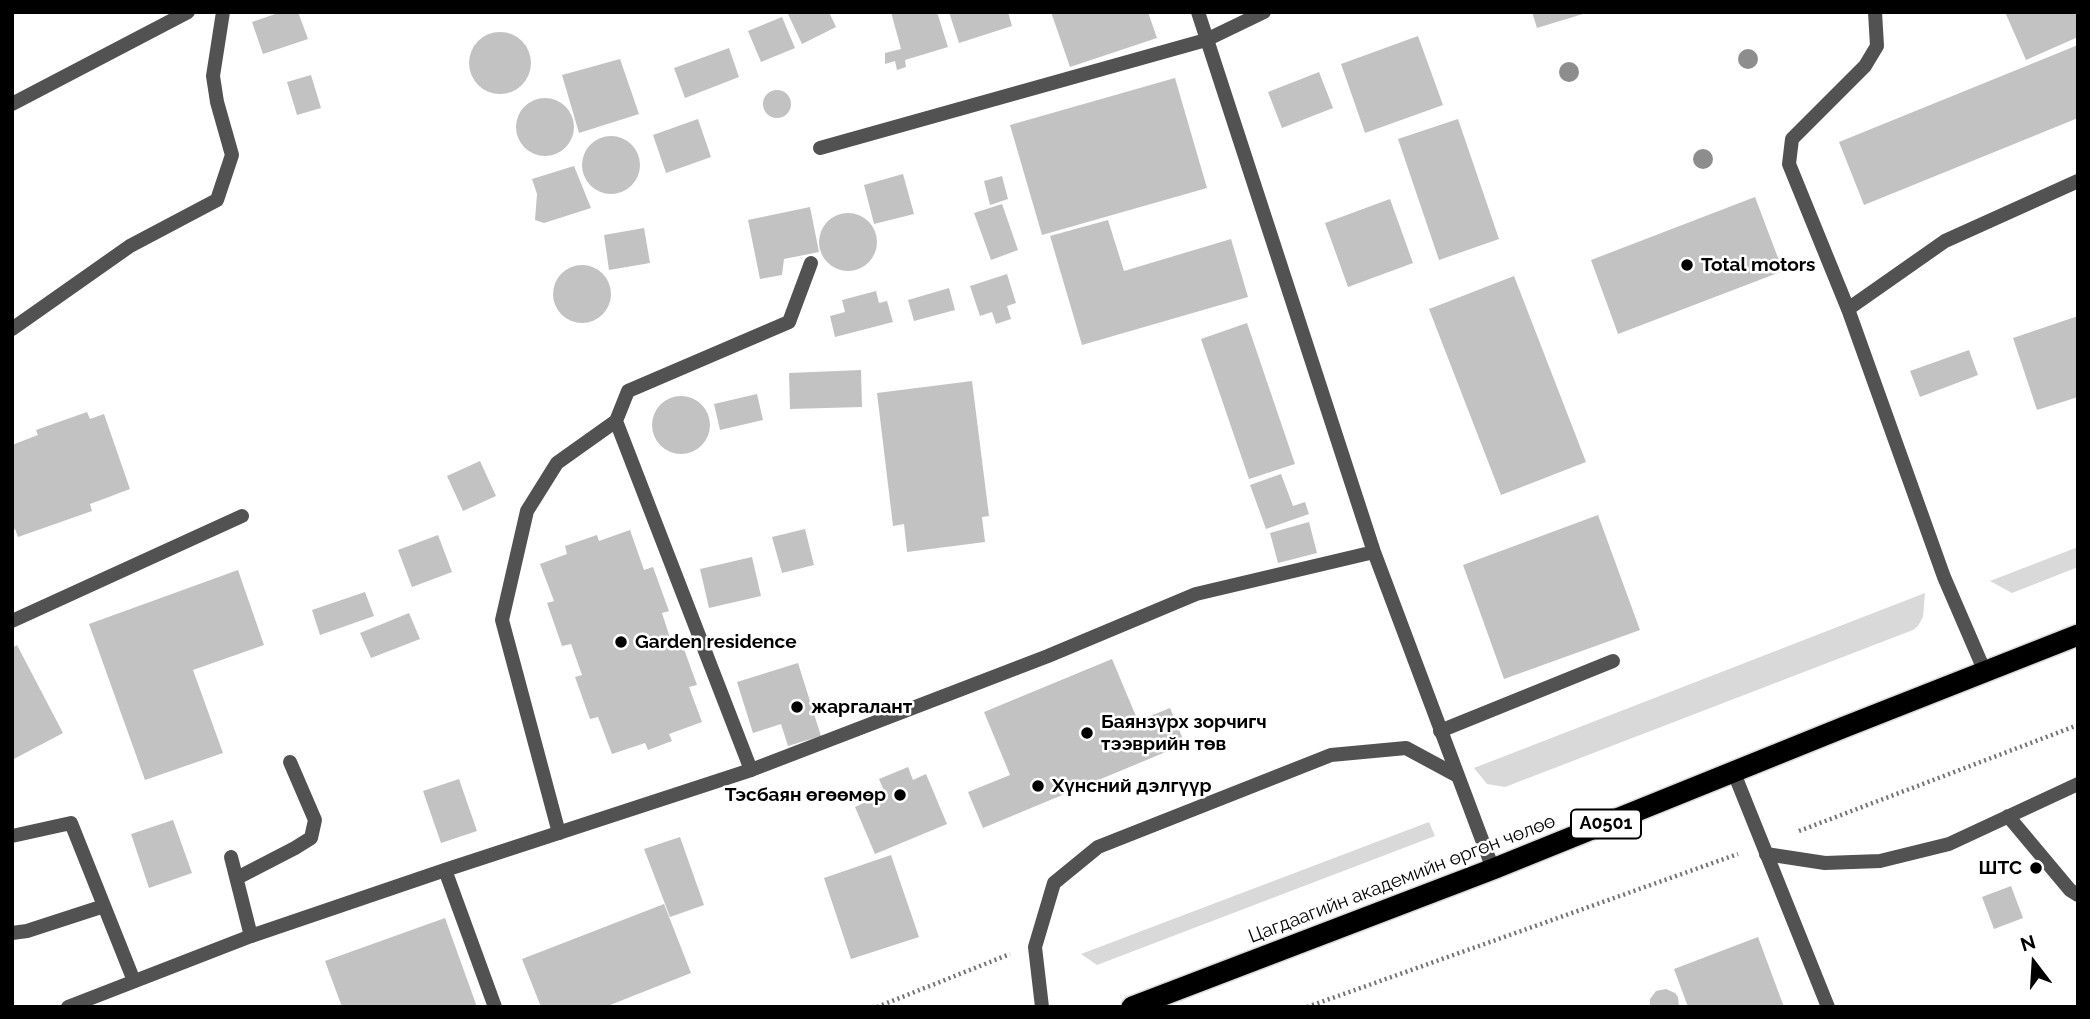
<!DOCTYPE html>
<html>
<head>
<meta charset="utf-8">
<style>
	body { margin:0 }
	#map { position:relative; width:2090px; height:1019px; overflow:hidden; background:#fff; font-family:Raleway,sans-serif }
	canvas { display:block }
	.frame { position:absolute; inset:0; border:14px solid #000; pointer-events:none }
	.north { position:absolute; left:1999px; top:928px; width:70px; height:70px; -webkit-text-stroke:5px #fff; paint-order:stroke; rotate:343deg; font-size:19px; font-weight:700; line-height:28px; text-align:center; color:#000 }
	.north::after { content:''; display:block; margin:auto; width:24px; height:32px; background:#000; clip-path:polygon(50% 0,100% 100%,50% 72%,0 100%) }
</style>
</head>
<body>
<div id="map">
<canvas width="2090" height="1019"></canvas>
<div class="frame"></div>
<div class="north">N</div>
</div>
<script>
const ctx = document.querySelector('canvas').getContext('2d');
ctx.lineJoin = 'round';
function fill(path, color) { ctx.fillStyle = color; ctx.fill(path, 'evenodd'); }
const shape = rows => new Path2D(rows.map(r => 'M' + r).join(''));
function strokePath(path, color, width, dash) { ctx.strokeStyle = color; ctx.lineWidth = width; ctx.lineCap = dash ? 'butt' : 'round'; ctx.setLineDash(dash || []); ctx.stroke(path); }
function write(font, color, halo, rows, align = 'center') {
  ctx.font = font + ' Raleway,sans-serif'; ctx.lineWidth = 5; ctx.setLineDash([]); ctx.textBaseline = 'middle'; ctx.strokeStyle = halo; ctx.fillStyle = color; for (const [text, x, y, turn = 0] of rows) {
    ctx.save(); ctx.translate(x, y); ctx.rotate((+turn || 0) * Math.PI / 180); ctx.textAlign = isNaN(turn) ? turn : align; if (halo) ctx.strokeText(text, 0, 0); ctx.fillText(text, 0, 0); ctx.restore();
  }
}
const green = shape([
	[2078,547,2078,567,2012,593,1990,581],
	[1925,593,1923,617,1918,626,1913,630,1505,787,1487,784,1474,768],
	[1429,822,1435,836,1097,965,1081,954]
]);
const building = shape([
	[281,12,298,12,308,39,263,54,252,22],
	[787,12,829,12,836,27,802,44],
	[891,12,937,12,948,47,905,60,906,67,897,70,895,61,885,64,885,53,901,49],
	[949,12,1008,12,1012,26,959,43],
	[1051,12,1148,12,1157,38,1070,67],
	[1532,12,1586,12,1586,13,1537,28],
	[2005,12,2077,12,2078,37,2026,60],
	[782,17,795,48,761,62,748,31],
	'469 63a31 31 0 1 1 62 0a31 31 0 1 1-62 0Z',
	[1418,36,1443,105,1365,133,1341,64],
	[2078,45,2078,118,1864,205,1839,142],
	[729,48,739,77,685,98,674,68],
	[620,59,639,114,579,133,562,75],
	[1319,72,1333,108,1282,128,1268,92],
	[311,75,321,108,297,115,287,82],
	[1175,78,1207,188,1042,235,1010,125],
	'763 104a14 14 0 1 1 28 0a14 14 0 1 1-28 0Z',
	'516 127a29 29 0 1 1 58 0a29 29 0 1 1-58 0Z',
	[698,119,711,157,666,173,653,135],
	[1458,119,1499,239,1439,260,1398,139],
	'582 165a29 29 0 1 1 58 0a29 29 0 1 1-58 0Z',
	[574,166,591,208,544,223,535,220,537,194,532,179],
	[903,174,914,214,874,224,864,185],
	[1002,176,1008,199,990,205,984,181],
	[1755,197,1783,271,1618,334,1591,260],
	[1390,199,1413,263,1348,287,1325,223],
	[1002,204,1018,250,991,260,974,213],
	[810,207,819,252,784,259,782,275,760,279,748,220],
	'819 242a29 29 0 1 1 58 0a29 29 0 1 1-58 0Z',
	[1108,220,1124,271,1231,239,1248,297,1082,345,1050,236],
	[644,228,650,263,609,270,604,235],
	'553 294a29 29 0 1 1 58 0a29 29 0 1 1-58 0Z',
	[1007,274,1016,303,1007,306,1011,319,996,324,992,312,980,316,970,286],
	[1514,276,1586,462,1501,495,1429,309],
	[949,288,955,310,914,321,908,300],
	[876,291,879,303,887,301,893,322,835,337,830,316,845,312,842,300],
	[2078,316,2078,397,2037,410,2013,338],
	[1247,323,1295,464,1249,479,1201,339],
	[1969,350,1978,375,1920,397,1910,371],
	[861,370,862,407,790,409,789,373],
	[972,381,989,516,982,517,985,542,907,552,904,524,893,526,877,393],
	[757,394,763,420,720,430,714,404],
	'652 425a29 29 0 1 1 58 0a29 29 0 1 1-58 0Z',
	[87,412,90,419,104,414,130,489,90,504,92,511,18,537,15,529,12,530,12,445,38,435,36,430],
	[480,461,496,496,463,511,447,476],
	[1281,474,1293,506,1305,502,1309,514,1266,529,1250,485],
	[1598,515,1640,630,1504,679,1463,565],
	[1309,522,1317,553,1278,563,1270,533],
	[805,529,814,565,782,573,772,537],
	[630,530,644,570,653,567,669,611,662,613,671,641,680,638,697,685,689,687,702,722,669,734,672,741,648,750,645,743,612,754,598,717,590,719,575,677,582,675,571,644,562,646,547,603,554,601,540,564,567,554,565,546,597,535,599,541],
	[438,535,452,572,412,587,398,550],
	[752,557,761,596,709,608,700,569],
	[238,570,264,645,193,670,223,753,145,780,89,624],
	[365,592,374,616,320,635,312,610],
	[409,613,420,639,371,658,360,633],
	[17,645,63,733,12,760,12,648],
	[1112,659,1138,721,1170,708,1185,744,983,828,968,792,1010,775,984,712],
	[798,663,821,736,788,746,781,724,753,733,737,682],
	[908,767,913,780,926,774,947,824,875,854,855,807,885,793,879,779],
	[459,779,477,831,441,843,423,791],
	[173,820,192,873,149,888,131,834],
	[680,837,704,905,670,917,644,849],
	[891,855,919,937,851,959,824,878],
	[2011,886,2023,918,1994,929,1982,897],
	[664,904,691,973,605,1007,541,1007,522,959],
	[445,918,477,1007,342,1007,325,961],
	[1758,937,1784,1007,1688,1007,1674,969],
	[1666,989,1675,993,1678,997,1679,1007,1650,1007,1650,999,1656,991]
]);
const path = shape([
	[1799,831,2078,725],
	[877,1007,1010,954],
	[1307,1007,1738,854]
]);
const lane = shape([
	[820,148,1206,40,1264,12],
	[1848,309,1945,241,2078,181],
	[1440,731,1613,661],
	[751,770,616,421,628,391,789,322,811,263],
	[2008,816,2070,890,2078,895],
	[559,833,502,620,527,511,557,463,616,421],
	[12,836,71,823,134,981],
	[1766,854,1825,863,1880,861,1949,844,2078,784],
	[231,857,251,936],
	[237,878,295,848,311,838,315,820,290,762],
	[12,933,27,931,104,906],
	[1042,1007,1035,947,1054,883,1098,847,1331,755,1406,748,1456,775]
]);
const street = shape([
	[1198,12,1374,552,1493,869],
	[1875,12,1877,46,1865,66,1792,139,1789,164,1848,309,1944,577,1985,672],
	[12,104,188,12],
	[12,329,130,246,217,200,232,155,217,102,213,76,223,12],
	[12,621,242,516],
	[1734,773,1828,1007],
	[445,870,495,1007],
	[68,1007,251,936,445,870,751,770,1048,656,1196,594,1374,552]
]);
const highway = shape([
	[1132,1007,1493,869,1842,728,2078,635]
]);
const trees = [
	[1748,59],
	[1569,72],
	[1703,159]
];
const markers = [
	[1687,265,7,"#000"],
	[621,642,7,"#000"],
	[797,707,7,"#000"],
	[1087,733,7,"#000"],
	[1038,786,7,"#000"],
	[900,795,7,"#000"],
	[2036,868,7,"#000"]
];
const shields = [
	[1606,824,70]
];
const shieldNames = [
	["A0501",1606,824]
];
const poiNames = [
	["Total motors",1701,265],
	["Garden residence",635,642],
	["жаргалант",811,707],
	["Баянзүрх зорчигч",1101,722],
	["тээврийн төв",1101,744],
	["Хүнсний дэлгүүр",1052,786],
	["Тэсбаян өгөөмөр",886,795,"right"],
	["ШТС",2022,868,"right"]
];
const streetNames = [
	["Цагдаагийн академийн өргөн чөлөө",1402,879,-21]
];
fill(green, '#d9d9d9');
fill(building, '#c2c2c2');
strokePath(highway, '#dbdbdb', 24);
strokePath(path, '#747474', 4.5, [2, 3.5]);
strokePath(lane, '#525252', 14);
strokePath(street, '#525252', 14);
strokePath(highway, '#000', 21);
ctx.fillStyle = '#8d8d8d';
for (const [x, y] of trees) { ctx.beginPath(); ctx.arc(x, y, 10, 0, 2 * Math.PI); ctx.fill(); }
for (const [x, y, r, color] of markers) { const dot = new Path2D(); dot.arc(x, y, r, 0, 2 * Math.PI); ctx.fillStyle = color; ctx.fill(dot); strokePath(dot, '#fff', 2.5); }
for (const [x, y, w] of shields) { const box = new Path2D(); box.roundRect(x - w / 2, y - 14.5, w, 29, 5); ctx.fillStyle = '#fff'; ctx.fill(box); strokePath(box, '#000', 2); }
write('bold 18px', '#000', null, shieldNames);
write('bold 19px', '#000', '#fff', poiNames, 'left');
write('19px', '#000', '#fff', streetNames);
</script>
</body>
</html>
